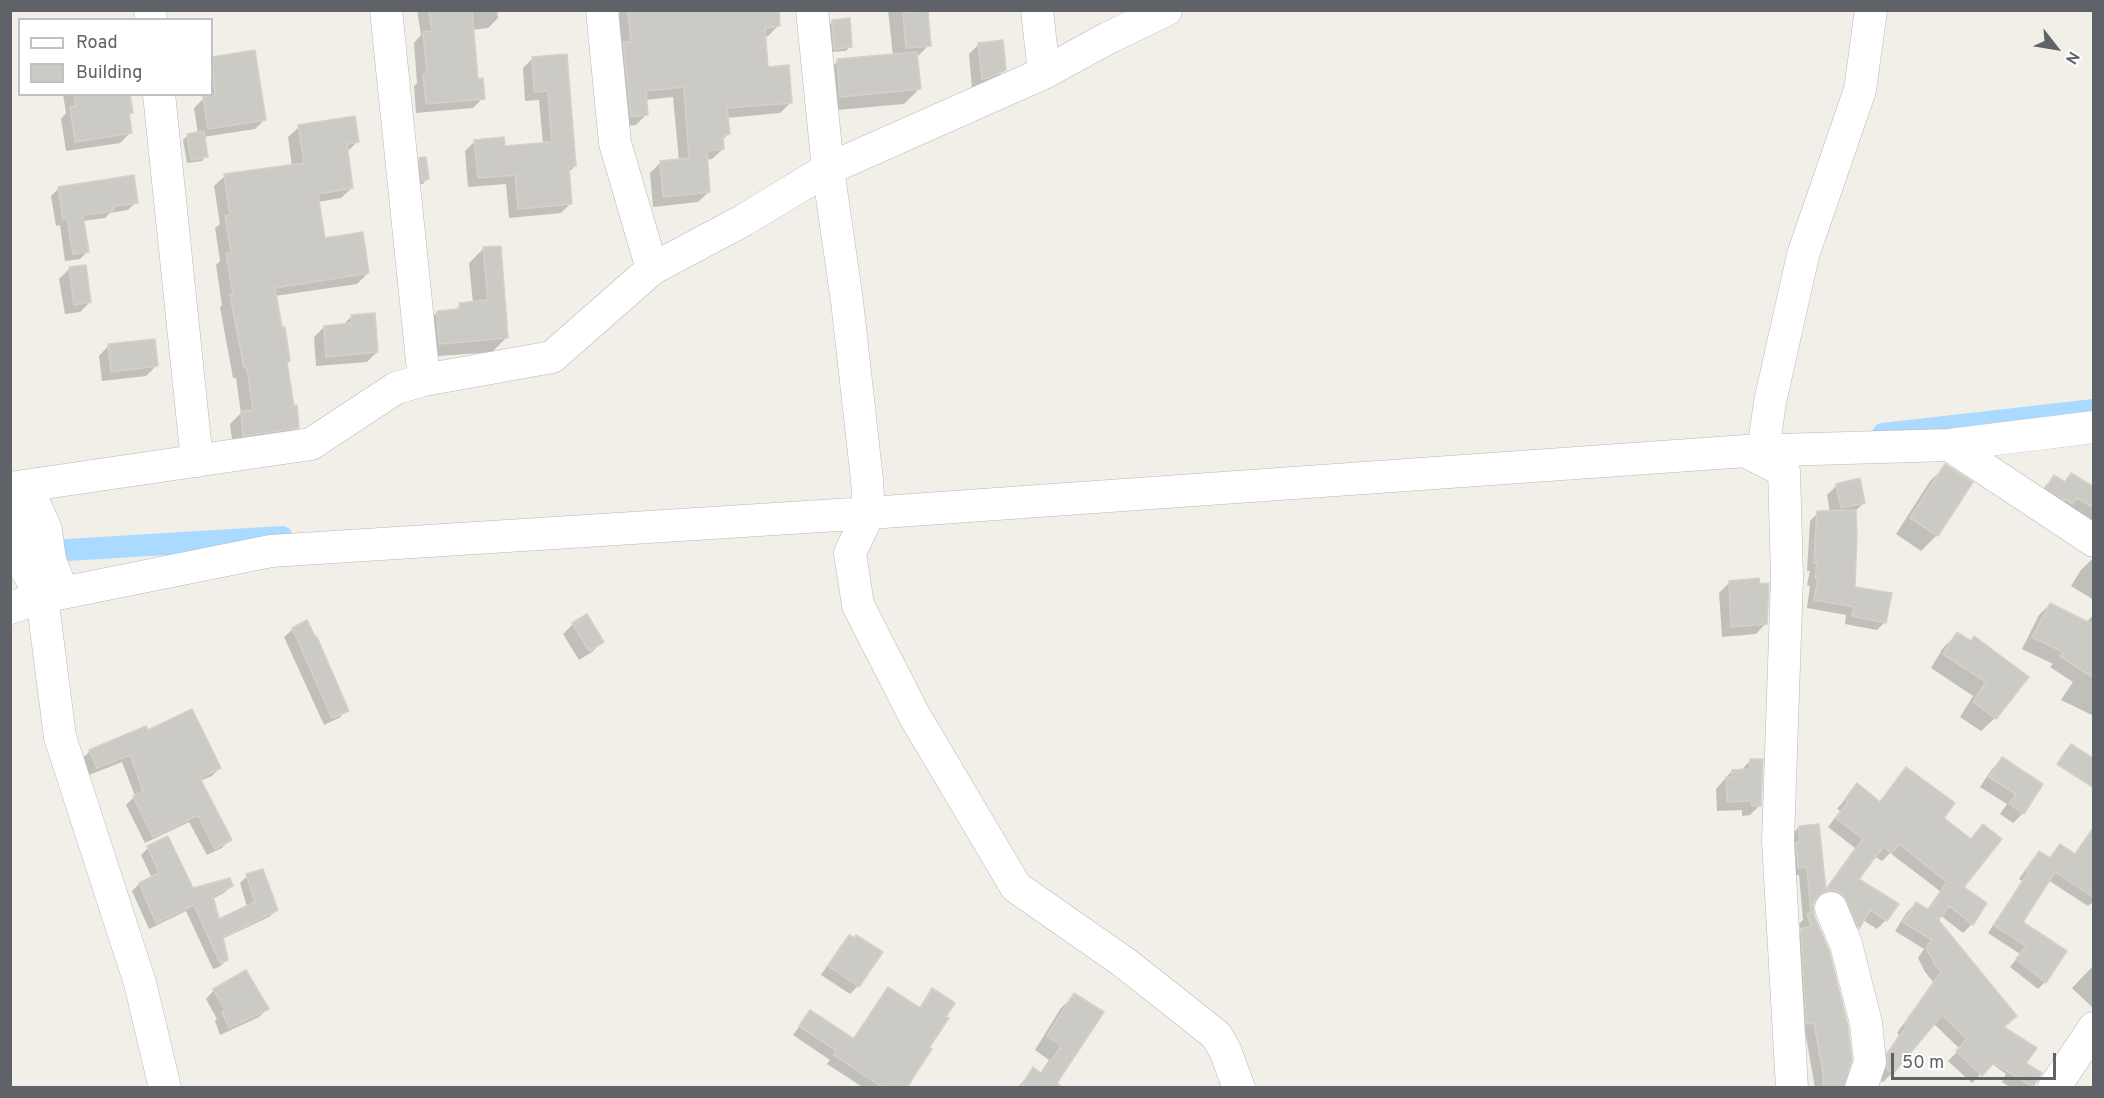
<!DOCTYPE html>
<html>
<head>
<meta charset="utf-8">
<style>
	body { margin:0 }
	#map { position:relative; width:2104px; height:1098px; overflow:hidden; background:#f1efe8; font-family:Overpass,sans-serif }
	canvas { display:block }
	.frame { position:absolute; inset:0; border:12px solid #5f6368; pointer-events:none }
	.legend { position:absolute; left:18px; top:18px; width:195px; height:78px; box-sizing:border-box; background:#fff; border:2px solid #bfc1c3; margin:0; padding:8px 10px; list-style:none; font-size:18px; color:#5f6368 }
	.legend li { display:flex; align-items:center; gap:12px; height:30px }
	.legend b { width:30px; border:2px solid #bfc1c3 }
	.north { position:absolute; left:2026px; top:18px; width:60px; height:60px; -webkit-text-stroke:4px #fff; paint-order:stroke; rotate:121deg; font-size:16px; font-weight:700; line-height:24px; text-align:center; color:#5f6368 }
	.north::after { content:''; display:block; margin:auto; width:21px; height:27px; background:#5f6368; clip-path:polygon(50% 0,100% 100%,50% 72%,0 100%) }
	.scale { position:absolute; left:1891px; top:1053px; width:165px; height:27px; box-sizing:border-box; border:3px solid #5f6368; border-top:0; padding-left:8px; font-size:18px; line-height:21px; white-space:nowrap; color:#5f6368; -webkit-text-stroke:4px #fff; paint-order:stroke }
</style>
</head>
<body>
<div id="map">
<canvas width="2104" height="1098"></canvas>
<div class="frame"></div>
<ul class="legend">
<li><b style="height:8px;background:#fff"></b>Road</li>
<li><b style="height:16px;background:#cccac5"></b>Building</li>
</ul>
<div class="north">N</div>
<div class="scale">50 m</div>
</div>
<script>
const ctx = document.querySelector('canvas').getContext('2d');
ctx.lineJoin = 'round';
function fill(path, color) { ctx.fillStyle = color; ctx.fill(path, 'evenodd'); }
const shape = rows => new Path2D(rows.map(r => 'M' + r).join(''));
function strokePath(path, color, width, dash) { ctx.strokeStyle = color; ctx.lineWidth = width; ctx.lineCap = dash ? 'butt' : 'round'; ctx.setLineDash(dash || []); ctx.stroke(path); }
const shadow = shape([
	[417,10,497,10,498,18,488,28,472,30,477,80,483,98,473,108,416,113,414,86,417,83,414,43,421,35],
	[622,10,777,10,778,26,768,36,764,37,767,68,791,102,780,113,727,118,728,134,722,140,723,149,712,159,706,160,709,192,698,202,653,207,650,173,661,162,679,161,673,97,645,100,646,115,636,125,620,127,617,15],
	[888,10,927,10,929,45,916,58,919,89,904,104,825,111,822,76,838,61,893,56],
	[833,21,851,46,846,51,830,52,828,26],
	[979,44,1004,70,994,80,972,88,969,54],
	[254,52,265,119,255,129,203,137,206,156,202,161,187,163,183,140,188,135,198,134,194,108,204,98,204,94,212,94,212,58],
	[565,56,575,166,568,173,570,204,561,213,509,218,506,184,468,187,465,151,475,141,504,148,543,144,539,100,525,101,523,68,532,59],
	[63,94,129,94,131,112,128,116,130,133,120,143,66,151,61,119,66,113],
	[299,127,357,142,346,153,352,188,341,198,318,202,323,240,368,273,357,284,275,296,288,361,286,363,298,427,287,438,233,446,230,424,241,413,236,378,233,378,220,307,222,305,216,265,220,261,215,228,220,224,214,186,225,176,292,167,288,137],
	[420,159,427,179,423,184,417,184,415,164],
	[59,188,136,202,128,210,110,213,105,218,83,221,88,251,80,259,65,261,60,225,56,226,51,196],
	[484,248,507,337,492,352,425,357,423,327,437,312,454,311,460,305,473,303,469,263],
	[69,269,90,302,80,312,65,314,59,279],
	[352,316,377,352,367,362,316,366,314,337,324,327,342,326],
	[109,345,156,366,146,376,102,381,99,356],
	[1946,466,1971,483,1937,535,1921,551,1896,534,1930,481],
	[2071,475,2094,489,2094,521,2069,506,2064,511,2039,496,2046,485,2054,477,2064,483],
	[1837,485,1864,503,1854,512,1854,588,1885,622,1877,630,1845,624,1846,615,1807,608,1810,586,1807,585,1810,571,1807,571,1810,521,1818,513,1830,512,1827,495],
	[2091,560,2094,562,2094,600,2071,586,2081,570],
	[1729,583,1766,623,1756,634,1722,637,1719,593],
	[2050,604,2086,623,2094,614,2094,716,2061,700,2073,682,2050,667,2053,664,2022,649,2039,615],
	[573,624,602,642,592,652,579,660,563,634],
	[293,629,347,710,339,718,324,725,284,637],
	[1957,634,1970,642,1974,638,2027,677,1995,718,1981,731,1960,717,1973,696,1931,668,1943,648],
	[147,732,220,768,212,776,200,781,230,840,222,848,207,855,189,822,145,843,126,805,135,796,122,762,89,775,82,759,90,751],
	[2002,759,2041,785,2023,813,2013,823,2000,814,2007,804,1980,787,1992,769],
	[1751,760,1760,805,1750,815,1742,816,1742,810,1717,811,1716,789,1732,771,1740,771],
	[1906,769,1942,818,1970,840,1983,826,1962,887,1985,904,1972,924,1963,933,1940,915,1936,920,2024,1064,2032,1086,2031,1088,2011,1088,2002,1082,2006,1074,1991,1063,1972,1083,1948,1061,1960,1049,1933,1023,1892,1073,1883,1082,1878,1078,1879,1064,1899,1035,1897,1033,1933,982,1925,972,1918,958,1924,949,1895,931,1907,912,1916,903,1927,910,1940,891,1890,853,1882,861,1874,856,1857,879,1886,920,1877,929,1863,920,1850,936,1824,898,1814,900,1812,905,1842,1088,1815,1088,1805,1031,1798,1032,1793,939,1801,931,1799,924,1803,920,1799,875,1789,876,1790,836,1799,827,1824,891,1855,848,1828,827,1840,811,1837,809,1857,785,1879,802],
	[2094,826,2094,901,2088,906,2048,880,2021,923,2045,982,2038,989,2010,967,2020,954,1988,933,2022,881,2019,879,2032,860,2039,853,2048,859,2060,845,2074,855],
	[148,848,192,889,231,886,224,893,212,899,218,921,247,907,240,883,247,876,277,910,269,917,222,939,227,960,219,967,213,969,186,911,149,929,132,891,139,884,152,878,141,855],
	[849,937,858,986,850,994,821,975,841,945],
	[2094,965,2094,1007,2093,1008,2072,988],
	[245,972,267,1009,259,1017,220,1035,215,1021,217,1019,206,999,214,990],
	[888,989,918,1009,932,990,911,1077,913,1079,908,1088,864,1088,827,1064,830,1060,793,1035,810,1012,852,1040,881,997],
	[1075,995,1056,1082,1064,1088,1017,1088,1034,1069,1040,1074,1049,1060,1035,1050,1061,1008]
]);
const canal = shape([
	[1883,434,2094,410],
	[34,552,282,537]
]);
const building = shape([
	[429,10,472,10,478,79,483,78,485,99,426,104,423,74,427,74,423,32,432,31,429,10],
	[628,10,779,10,780,26,765,28,768,67,789,65,792,103,727,108,730,134,723,135,724,149,707,151,710,192,663,197,660,161,689,158,684,87,646,91,648,115,631,117,623,42,631,42,628,10],
	[928,11,931,46,906,48,903,13,928,11],
	[850,18,852,47,834,49,832,20,850,18],
	[1003,40,1006,70,988,78,982,79,978,43,1003,40],
	[255,50,266,120,208,129,203,97,215,95,212,57,255,50],
	[917,52,921,89,840,97,837,59,917,52],
	[567,54,576,166,569,167,572,204,518,209,515,175,478,178,474,140,504,137,505,146,552,142,548,91,534,92,532,57,567,54],
	[74,94,130,94,133,113,129,113,132,133,75,142,70,107,76,106,74,94],
	[355,116,359,142,347,144,353,188,318,194,325,238,363,232,369,273,275,288,282,327,285,327,290,361,287,362,294,406,297,405,299,428,243,436,241,411,253,410,247,368,244,368,230,295,233,295,226,253,231,252,225,216,230,215,224,174,304,163,298,125,355,116],
	[204,131,208,157,191,160,187,134,204,131],
	[426,157,429,179,422,181,419,158,426,157],
	[134,175,138,203,114,206,114,211,83,215,89,252,73,254,67,218,63,219,58,187,134,175],
	[501,246,508,338,439,344,437,311,460,309,459,303,488,300,483,247,501,246],
	[86,265,91,302,74,305,69,267,86,265],
	[375,313,378,352,326,357,324,326,352,323,351,315,375,313],
	[155,339,158,366,111,372,108,344,155,339],
	[1945,464,1973,482,1938,536,1910,518,1945,464],
	[2071,473,2094,487,2094,508,2077,498,2073,504,2065,499,2064,500,2046,488,2054,475,2065,482,2071,473],
	[1860,478,1865,503,1841,508,1836,484,1860,478],
	[1856,510,1857,535,1855,587,1892,593,1886,623,1852,616,1854,607,1814,600,1818,578,1815,578,1817,563,1814,563,1817,511,1856,510],
	[1759,578,1760,584,1769,583,1767,624,1731,627,1729,581,1759,578],
	[2050,603,2094,625,2094,678,2060,656,2063,652,2032,637,2050,603],
	[587,614,604,642,589,651,572,623,587,614],
	[307,620,316,638,317,637,349,711,332,718,292,628,307,620],
	[1957,632,1971,641,1974,636,2029,677,1996,719,1973,702,1986,682,1943,654,1957,632],
	[192,709,221,768,200,778,232,840,215,849,198,815,153,837,133,796,143,791,130,755,97,768,89,750,146,726,148,730,192,709],
	[2071,744,2094,759,2094,788,2057,764,2071,744],
	[2002,757,2043,784,2024,814,2009,804,2016,794,1989,777,2002,757],
	[1750,759,1763,759,1761,806,1752,806,1751,801,1727,802,1726,777,1732,777,1732,770,1750,769,1750,759],
	[1906,767,1955,803,1944,818,1971,839,1983,824,2002,839,1964,887,1987,903,1973,925,1949,906,1939,919,1936,917,2017,1016,2004,1027,2037,1048,2026,1063,2042,1073,2033,1087,1994,1063,1982,1076,1956,1051,1967,1039,1942,1015,1893,1074,1887,1069,1887,1054,1907,1026,1904,1024,1941,972,1933,962,1934,961,1926,948,1932,940,1903,922,1916,902,1929,910,1947,882,1899,844,1892,853,1883,847,1859,879,1899,904,1887,921,1870,910,1859,929,1847,901,1842,894,1834,890,1824,892,1817,897,1813,905,1814,915,1829,950,1848,1026,1852,1060,1844,1088,1823,1088,1823,1073,1814,1023,1806,1024,1801,929,1811,926,1807,914,1811,913,1807,867,1798,868,1796,842,1800,842,1799,826,1819,824,1826,890,1863,839,1836,818,1848,802,1845,799,1857,783,1880,802,1906,767],
	[2094,827,2094,898,2055,872,2023,922,2067,951,2046,983,2016,959,2026,946,1994,925,2028,873,2026,871,2039,851,2050,858,2060,844,2075,854,2094,827],
	[168,836,193,888,230,878,233,886,213,896,219,919,255,902,246,874,263,869,278,910,223,937,228,960,220,963,194,905,156,923,139,883,159,873,147,846,168,836],
	[849,935,854,938,856,935,883,952,859,987,828,966,849,935],
	[246,970,269,1009,229,1028,222,1012,225,1010,213,989,246,970],
	[888,987,920,1008,932,988,955,1003,946,1017,949,1018,929,1048,932,1049,906,1088,883,1088,834,1055,837,1051,799,1026,810,1010,854,1039,888,987],
	[1074,993,1104,1012,1057,1083,1063,1088,1020,1088,1033,1067,1042,1074,1061,1046,1047,1036,1074,993]
]);
const minor = shape([
	[150,10,151,20],
	[386,10,424,380],
	[602,10,615,143,652,269],
	[812,10,828,169,847,301,867,480,869,513,850,553,858,605,914,715,1016,887,1125,963,1216,1035,1225,1050,1239,1088],
	[1037,10,1044,73],
	[159,94,197,461],
	[1765,437,1770,402,1803,255,1860,90,1871,10],
	[1949,445,2094,541],
	[1747,452,1784,471,1787,577,1778,841,1792,1088],
	[27,487,19,532,23,564,42,597,60,737,140,983,165,1088],
	[27,487,46,530,50,560,63,593],
	[10,488,311,444,396,388,424,380,552,357,652,269,744,220,828,169,1044,73,1108,38,1166,10],
	[10,608,42,597,271,551,869,513,1746,451,1949,445,2094,427],
	[1831,908,1846,944,1866,1023,1870,1062,1861,1088],
	[2054,1088,2094,1028]
]);
fill(shadow, '#0003');
strokePath(canal, '#aadaff', 22);
fill(building, '#cccac5');
strokePath(building, '#d6d1c6', 1.5);
strokePath(minor, '#b5b8bc', 33);
strokePath(minor, '#fff', 32);
</script>
</body>
</html>
